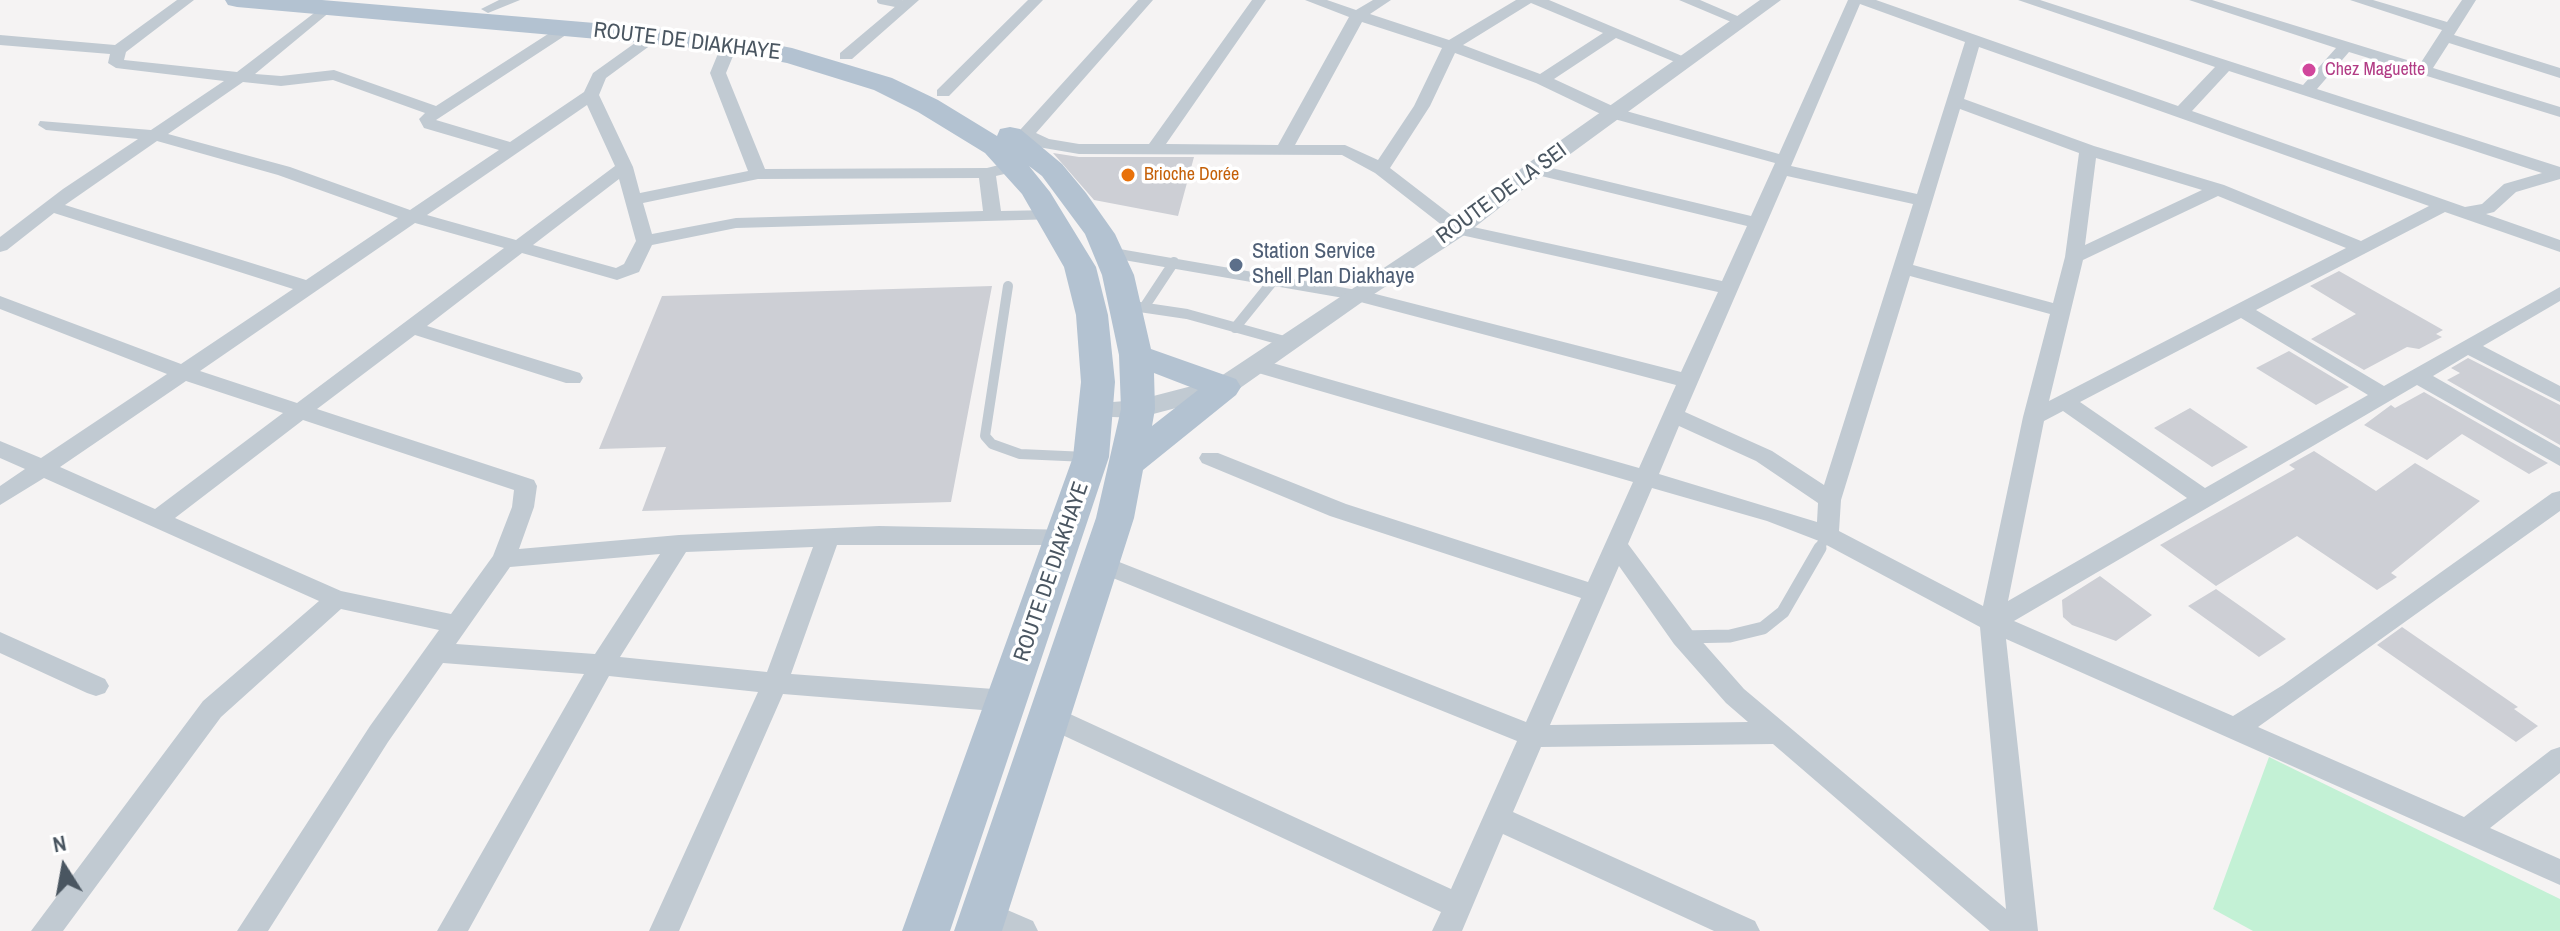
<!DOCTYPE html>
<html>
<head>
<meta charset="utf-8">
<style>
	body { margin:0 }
	#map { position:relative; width:2560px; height:931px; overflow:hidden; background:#f5f3f3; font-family:"Archivo Narrow",sans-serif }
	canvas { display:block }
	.north { position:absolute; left:24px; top:827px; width:80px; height:80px; -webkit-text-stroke:6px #fff; paint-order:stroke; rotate:349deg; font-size:22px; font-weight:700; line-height:32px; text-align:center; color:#4a5661 }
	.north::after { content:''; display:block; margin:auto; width:28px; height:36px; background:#4a5661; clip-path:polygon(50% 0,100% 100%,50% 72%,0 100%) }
</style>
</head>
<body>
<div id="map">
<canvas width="2560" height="931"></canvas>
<div class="north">N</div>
</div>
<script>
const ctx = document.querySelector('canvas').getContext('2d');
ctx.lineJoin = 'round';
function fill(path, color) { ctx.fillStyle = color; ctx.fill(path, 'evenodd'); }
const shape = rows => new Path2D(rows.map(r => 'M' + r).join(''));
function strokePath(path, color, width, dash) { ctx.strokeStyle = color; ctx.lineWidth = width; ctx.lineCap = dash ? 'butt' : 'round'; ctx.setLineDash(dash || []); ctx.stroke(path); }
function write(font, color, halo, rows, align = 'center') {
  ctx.font = font + ' "Archivo Narrow",sans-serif'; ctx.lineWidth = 7; ctx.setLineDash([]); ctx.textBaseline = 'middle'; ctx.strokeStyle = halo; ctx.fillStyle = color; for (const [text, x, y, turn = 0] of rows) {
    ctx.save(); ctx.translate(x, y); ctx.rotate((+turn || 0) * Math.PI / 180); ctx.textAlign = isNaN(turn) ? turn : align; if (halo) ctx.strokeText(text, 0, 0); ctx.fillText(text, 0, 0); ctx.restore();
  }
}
const green = shape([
	[2269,757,2560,899,2560,931,2253,931,2213,909]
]);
const building = shape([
	[1053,153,1079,157,1194,157,1178,216,1094,200],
	[2339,271,2443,330,2436,334,2442,337,2419,349,2407,347,2364,370,2311,339,2356,314,2310,286],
	[992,286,951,502,642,511,666,447,599,449,662,296],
	[2289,351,2349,387,2316,405,2256,368],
	[2468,358,2560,405,2560,445,2447,380,2460,373,2451,368],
	[2424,392,2548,463,2529,474,2462,434,2427,460,2364,425,2391,405,2395,408],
	[2190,408,2248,447,2212,467,2154,428],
	[2314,451,2376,491,2415,463,2480,501,2391,573,2397,577,2377,590,2297,536,2216,586,2160,545,2295,469,2289,465],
	[2100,576,2152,615,2116,641,2072,625,2063,617,2062,600],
	[2216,589,2253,615,2286,639,2259,657,2188,606],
	[2402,627,2518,707,2514,709,2538,726,2516,742,2377,645]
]);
const serviceFar2 = shape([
	[881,0,906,5]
]);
const serviceFar1 = shape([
	[1113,253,1356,295],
	[1008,286,985,436,992,444,1020,454,1087,457],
	[1126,305,1187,314,1288,342],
	[1145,306,1174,262],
	[1235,328,1273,281],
	[1818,550,1827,535]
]);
const service = shape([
	[1683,637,1730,636,1763,628,1783,612,1820,548]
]);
const minor = shape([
	[177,0,194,0,126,52,124,60,237,72,326,4,333,8,331,11,255,74,281,76,334,70,436,106,562,25,572,25,572,31,436,120,510,142,584,92,593,73,649,33,659,33,659,39,606,78,599,95,633,167,640,193,748,171,710,73,722,44,730,39,738,44,726,73,765,169,987,168,1015,161,1021,162,1024,166,1021,170,996,176,1001,211,1051,210,1057,211,1060,215,1057,219,736,228,652,245,639,272,617,280,522,253,427,326,580,373,583,378,580,383,566,383,415,335,317,409,534,480,537,486,534,507,519,549,679,535,879,526,1074,530,1078,536,1074,542,1066,545,837,545,791,674,1007,690,1016,694,1020,701,1016,708,1007,712,783,694,679,931,649,931,758,692,609,676,468,931,437,931,584,674,443,663,388,742,268,931,237,931,370,726,439,630,341,609,221,717,63,931,31,931,203,701,319,601,44,478,0,505,0,486,25,469,0,458,0,441,41,458,167,374,0,309,0,296,181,364,293,289,54,213,7,250,0,252,0,237,63,189,138,139,46,130,38,125,40,121,151,130,224,81,116,68,108,63,110,54,0,45,0,35,115,45,177,0],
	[333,80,425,113,419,119,424,128,499,150,410,210,290,167,168,134,243,82,281,86,333,80],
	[587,105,615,166,516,240,427,215,587,105],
	[157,141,278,175,398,218,306,280,65,205,157,141],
	[979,178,983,211,736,218,652,234,643,203,758,179,979,178],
	[619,179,636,241,624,264,616,268,533,245,619,179],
	[415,223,504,248,297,403,200,371,415,223],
	[186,381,283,413,155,509,60,467,186,381],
	[303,420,514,490,512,507,493,556,451,614,341,591,175,518,303,420],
	[813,547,767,672,620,657,686,552,813,547],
	[660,554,595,654,456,644,510,567,660,554],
	[499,0,520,0,488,13,481,9,499,0],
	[903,0,919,0,852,59,840,59,840,53,903,0],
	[1028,0,1043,0,949,96,937,96,937,90,1028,0],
	[1138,0,1153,0,1036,133,1049,139,1079,144,1149,144,1252,0,1266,0,1166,144,1278,145,1349,17,1305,0,1327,0,1356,10,1373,0,1391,0,1370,14,1449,40,1516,0,1549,0,1694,61,1686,66,1680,64,1616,38,1554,79,1619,109,1779,154,1848,0,1876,0,2178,106,2215,67,2018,0,2040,0,2303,85,2336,48,2189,0,2212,0,2420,64,2442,30,2350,0,2373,0,2447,22,2462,0,2476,0,2454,35,2560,68,2560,78,2449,43,2433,68,2560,107,2560,117,2349,52,2317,89,2560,167,2560,179,2516,192,2494,212,2486,214,2560,240,2560,252,2445,212,2256,310,2384,386,2560,287,2560,301,2483,346,2560,386,2560,402,2468,355,2433,376,2560,448,2560,466,2417,385,2014,621,2233,716,2283,685,2552,493,2560,491,2560,511,2258,727,2464,817,2551,750,2560,747,2560,773,2490,828,2560,859,2560,885,2006,639,2038,931,1990,931,1773,744,1541,747,1513,812,1755,921,1760,931,1714,931,1503,834,1462,931,1432,931,1441,912,1041,725,1037,717,1041,709,1050,706,1059,709,1451,889,1517,741,1093,570,1089,564,1093,558,1101,555,1109,558,1526,722,1581,598,1330,516,1202,463,1199,458,1202,453,1218,453,1346,504,1588,582,1633,482,1248,370,1245,365,1255,358,1639,468,1676,385,1349,299,1346,295,1356,289,1681,372,1718,292,1452,233,1375,173,1342,155,1079,154,1038,147,1025,140,1009,142,1007,138,1009,134,1020,130,1138,0],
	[1531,3,1603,33,1540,74,1463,45,1531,3],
	[1860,4,1965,42,1917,194,1791,166,1860,4],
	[1362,22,1442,48,1414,106,1378,160,1345,145,1295,145,1362,22],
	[1979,47,2429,206,2361,241,2224,185,2094,146,1964,99,1979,47],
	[1455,53,1536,83,1607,117,1775,163,1751,216,1535,164,1526,169,1529,173,1747,226,1722,281,1464,225,1390,168,1430,106,1455,53],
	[2229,71,2300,94,2542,173,2504,184,2482,204,2465,207,2192,111,2229,71],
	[1960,109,2079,153,2065,257,2053,303,1913,265,1960,109],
	[2096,158,2202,190,2085,245,2096,158],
	[1787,176,1913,204,1824,485,1772,451,1685,412,1787,176],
	[2218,196,2346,248,2049,401,2083,260,2218,196],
	[1910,276,2050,314,2023,417,1983,606,1839,531,1841,500,1910,276],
	[2241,318,2368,395,2205,488,2080,402,2241,318],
	[2063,411,2187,498,2008,601,2044,421,2063,411],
	[1679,426,1756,461,1818,503,1817,522,1659,474,1679,426],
	[1652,488,1767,521,1819,541,1980,627,2006,909,1744,689,1692,630,1628,544,1652,488],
	[1619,566,1674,644,1726,703,1748,722,1550,725,1619,566],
	[1679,0,1700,0,1749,21,1741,26,1736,24,1679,0],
	[0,632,105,679,109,686,105,693,96,696,87,693,0,653,0,632],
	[984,900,1033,921,1038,931,992,931,974,922,970,913,974,904,984,900]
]);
const tertiary = shape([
	[1760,0,1781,0,1543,174,1466,234,1365,300,1233,393,1138,418,1087,416,1084,410,1087,404,1138,400,1215,380,1450,224,1527,164,1760,0]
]);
const primary = shape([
	[225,0,322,0,654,28,730,36,792,48,892,78,938,100,997,136,1000,129,1010,127,1020,129,1062,164,1086,193,1115,234,1134,275,1151,349,1236,379,1241,387,1236,395,1143,470,1134,518,1002,931,954,931,1096,518,1121,409,1119,355,1102,275,1085,234,1042,176,1029,166,1050,192,1096,267,1108,315,1115,382,1109,457,950,931,902,931,1073,457,1081,382,1076,315,1064,267,1022,194,985,153,918,112,874,90,787,63,730,52,654,44,237,7,228,5,225,0],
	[1154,373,1198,390,1152,426,1155,409,1154,373]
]);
const markers = [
	[2309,70,8,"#d1479c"],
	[1128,175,8,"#e8710a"],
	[1236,265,8,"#5c6f8a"]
];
const farHotelnames = [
	["Chez Maguette",2325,70]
];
const farFoodnames = [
	["Brioche Dorée",1144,175]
];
const streetNames = [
	["ROUTE DE DIAKHAYE",687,42,7],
	["ROUTE DE LA SEI",1502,194,-36],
	["ROUTE DE DIAKHAYE",1052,572,-71]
];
const serviceNames = [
	["Station Service",1252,252],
	["Shell Plan Diakhaye",1252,277]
];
fill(green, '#c3f1d5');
fill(building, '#cdcfd5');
strokePath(serviceFar2, '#c1cad2', 8);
strokePath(serviceFar1, '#c1cad2', 10);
strokePath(service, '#c1cad2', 13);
fill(minor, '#c1cad2');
fill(tertiary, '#c1cad2');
fill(primary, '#b3c2d1');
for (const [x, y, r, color] of markers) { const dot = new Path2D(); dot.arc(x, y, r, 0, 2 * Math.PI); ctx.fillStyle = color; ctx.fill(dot); strokePath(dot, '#fff', 3); }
write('18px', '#b23c85', '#fff', farHotelnames, 'left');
write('18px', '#c56008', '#fff', farFoodnames, 'left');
write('22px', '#4a5661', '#fff', streetNames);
write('22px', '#4e5e75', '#fff', serviceNames, 'left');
</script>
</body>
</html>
